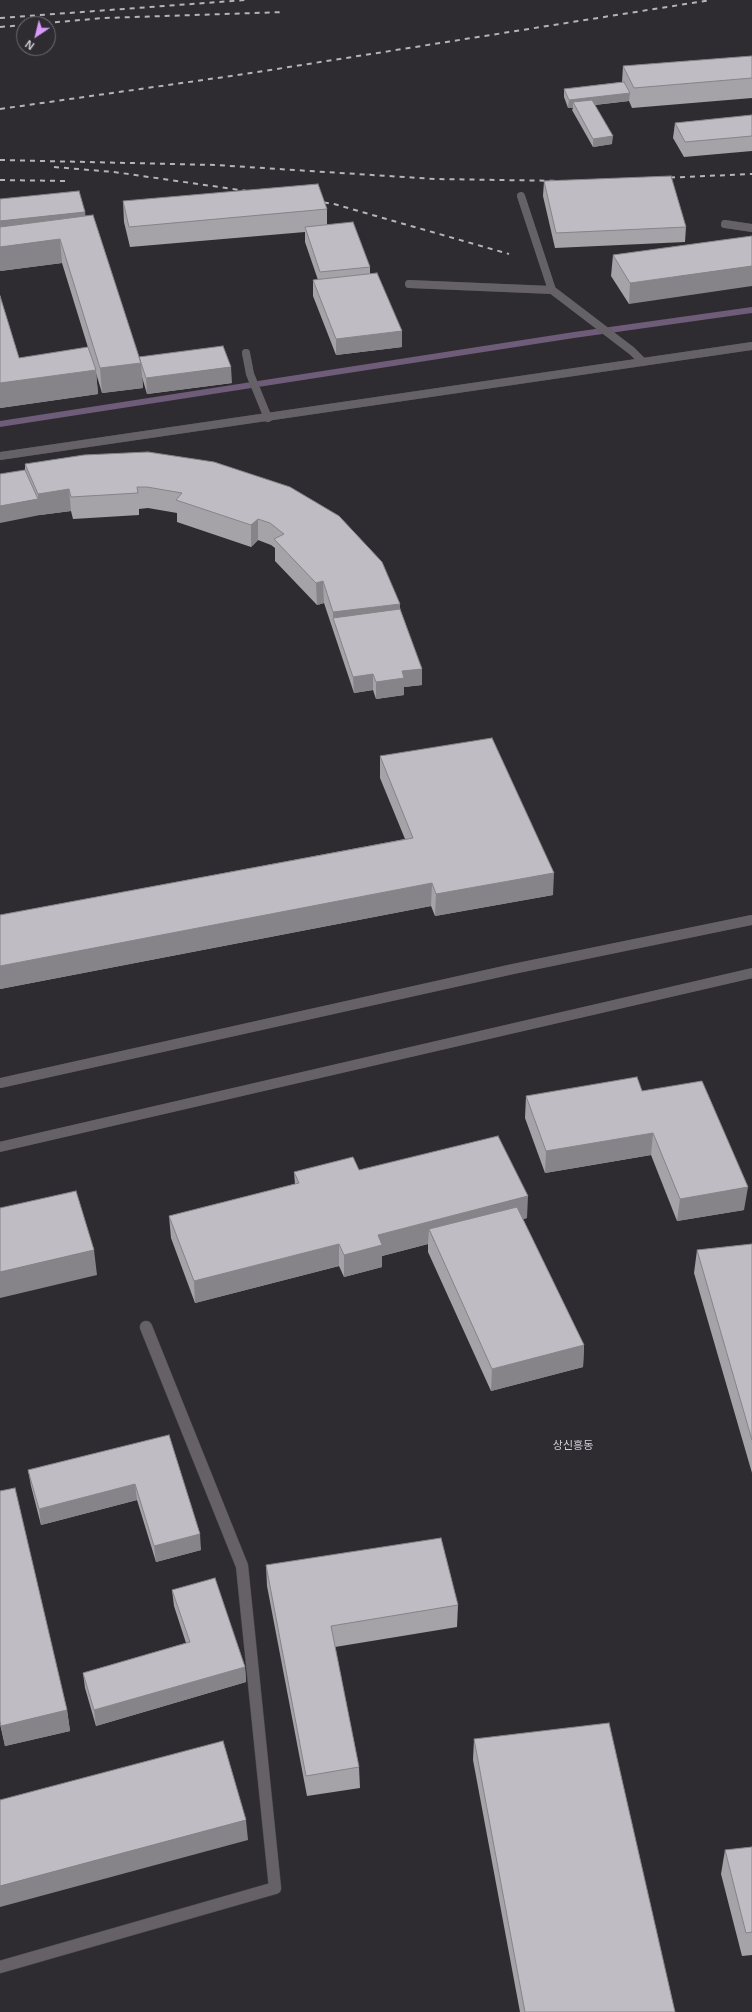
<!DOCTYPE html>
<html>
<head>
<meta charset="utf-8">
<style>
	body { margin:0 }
	#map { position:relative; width:752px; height:2012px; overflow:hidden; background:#2f2c31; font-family:Helvetica,sans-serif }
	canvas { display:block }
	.north { position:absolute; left:16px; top:16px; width:40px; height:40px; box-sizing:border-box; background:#2f2c31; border:1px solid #716e72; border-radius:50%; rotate:215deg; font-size:11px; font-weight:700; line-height:16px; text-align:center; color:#d3d1d4 }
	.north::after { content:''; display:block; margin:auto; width:14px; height:18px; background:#d89af8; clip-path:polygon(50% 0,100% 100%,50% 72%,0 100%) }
</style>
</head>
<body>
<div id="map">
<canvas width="752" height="2012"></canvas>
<div class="north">N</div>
</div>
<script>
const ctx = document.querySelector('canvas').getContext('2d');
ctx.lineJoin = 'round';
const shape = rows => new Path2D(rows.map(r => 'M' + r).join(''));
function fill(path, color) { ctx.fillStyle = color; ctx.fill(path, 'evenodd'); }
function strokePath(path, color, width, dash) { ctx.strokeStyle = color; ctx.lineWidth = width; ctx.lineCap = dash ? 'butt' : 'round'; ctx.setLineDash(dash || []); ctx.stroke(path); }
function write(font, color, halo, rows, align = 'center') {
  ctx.font = font + ' Helvetica,"Noto Sans KR",sans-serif'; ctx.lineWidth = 4; ctx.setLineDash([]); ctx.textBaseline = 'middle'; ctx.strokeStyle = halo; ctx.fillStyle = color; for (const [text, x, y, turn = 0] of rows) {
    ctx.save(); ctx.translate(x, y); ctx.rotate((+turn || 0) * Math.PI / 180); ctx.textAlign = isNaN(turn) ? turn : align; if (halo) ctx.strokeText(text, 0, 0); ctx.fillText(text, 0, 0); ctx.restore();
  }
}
const stream = shape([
	[752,307,752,313,574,338,0,427,0,421,574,332,752,307]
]);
const service = shape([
	[521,196,552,290,632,351,643,362],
	[725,224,752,228],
	[409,284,552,290],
	[246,353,250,374,268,418]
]);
const minorFar1 = shape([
	[0,456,752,346]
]);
const minor = shape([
	[0,1967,275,1888,242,1566,146,1327]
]);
const secondary = shape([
	[0,1083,513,969,752,920],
	[0,1147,752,973]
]);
const rail = shape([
	[0,18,246,0],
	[35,24,104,18,284,12],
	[0,27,24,25],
	[0,109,245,74,711,0],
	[0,160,216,165,435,179,566,181],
	[54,167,114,172,254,192],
	[660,178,752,174],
	[0,180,66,181],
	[314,201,334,204,509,254]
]);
const wall = shape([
	[752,56,752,98,632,108,629,101,595,105,612,144,593,147,572,110,573,108,568,108,564,97,564,89,622,82,623,66],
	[752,115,752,151,684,157,673,138,675,123],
	[544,181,686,227,685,242,555,248,543,196],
	[123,201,327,209,327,225,370,267,370,274,402,347,336,355,313,296,313,280,318,280,305,242,305,232,130,247,124,222],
	[86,216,139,359,232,383,147,394,142,377,143,388,102,393,96,373,98,394,0,408,0,296,19,358,90,354,62,263,0,271],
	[752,236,629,304,611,276,613,255],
	[214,462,400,604,400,609,422,685,404,687,404,695,376,699,373,690,354,693,324,603,317,605,275,561,275,548,271,545,258,540,251,547,177,522,177,513,148,508,139,509,139,515,73,519,71,511,40,515,25,470,25,464],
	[380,756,553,895,435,916,431,906,0,989,0,915,405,839,380,778],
	[642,1091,744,1210,677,1221,651,1155,545,1173,525,1118,526,1096],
	[359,1170,527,1218,523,1219,584,1345,583,1367,491,1391,428,1252,428,1244,382,1256,382,1267,344,1277,339,1266,195,1303,171,1238,169,1216,295,1184,294,1172],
	[752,1244,752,1473,694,1273,697,1250],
	[169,1435,201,1550,156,1562,137,1500,41,1525,31,1486,28,1470],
	[0,1491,67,1710,70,1731,5,1746,0,1724],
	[266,1565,458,1605,457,1627,335,1647,359,1767,360,1788,307,1796,267,1586],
	[172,1590,245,1667,246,1682,96,1726,85,1688,83,1673,186,1643,174,1606],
	[474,1739,675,2012,520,2012,473,1760],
	[752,1847,752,1955,742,1956,721,1874,725,1850]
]);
const shadedWall = shape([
	[630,93,629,101,576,107,573,102,573,108,568,108,569,100],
	[613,136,612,144,593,147,593,139],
	[85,212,87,227,0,237,0,221],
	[60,239,62,263,0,271,0,247],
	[752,266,752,286,629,304,630,283],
	[402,331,402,347,336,355,336,339],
	[141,363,143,388,102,393,100,368],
	[231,367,232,383,147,394,146,378],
	[96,370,98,394,0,408,0,383],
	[69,489,71,511,40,515,0,523,0,506,38,499,38,494],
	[258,519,258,540,251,547,251,525],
	[323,581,324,603,317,605,316,583],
	[400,604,400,625,333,618,333,612],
	[422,669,422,685,404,687,404,695,376,699,376,682,402,671],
	[373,674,373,690,354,693,353,677],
	[554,873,553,895,435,916,436,894],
	[432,883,431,906,0,989,0,966],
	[653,1133,651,1155,545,1173,546,1151],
	[748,1187,744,1210,677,1221,680,1199],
	[528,1196,527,1218,434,1242,429,1229,428,1244,382,1256,382,1267,344,1277,344,1255,378,1235],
	[339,1244,339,1266,195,1303,194,1281],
	[94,1250,97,1275,0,1298,0,1272],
	[584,1345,583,1367,491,1391,492,1369],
	[135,1484,137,1500,41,1525,39,1509],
	[200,1534,201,1550,156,1562,154,1546],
	[245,1667,246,1682,96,1726,94,1710],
	[67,1710,70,1731,5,1746,1,1726],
	[246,1820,248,1840,0,1907,0,1886]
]);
const building = shape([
	[752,56,752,78,634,88,623,66,752,56],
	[624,82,630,93,569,100,564,89,624,82],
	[592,100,613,136,593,139,573,102,592,100],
	[752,115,752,136,685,142,675,123,752,115],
	[671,176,686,227,556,233,544,181,671,176],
	[318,184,327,209,129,227,123,201,318,184],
	[79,191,85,212,0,221,0,199,79,191],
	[93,215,141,363,100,368,60,239,0,247,0,227,93,215],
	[353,222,370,267,320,272,305,227,353,222],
	[752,236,752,266,630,283,613,255,752,236],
	[377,273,402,331,336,339,313,280,377,273],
	[0,296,19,358,88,347,96,370,0,383,0,296],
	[223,346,231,367,146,378,139,357,223,346],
	[148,452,214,462,290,487,339,516,382,562,400,604,333,612,323,581,316,583,274,539,284,534,270,523,258,519,251,525,176,500,182,493,147,487,137,487,138,493,71,497,69,489,38,494,25,464,84,455,148,452],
	[25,470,38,499,0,506,0,474,25,470],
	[400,609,422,669,402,671,404,678,376,682,373,674,353,677,333,618,400,609],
	[492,738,554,873,436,894,432,883,0,966,0,915,413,838,380,756,492,738],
	[637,1077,642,1091,702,1081,748,1187,680,1199,653,1133,546,1151,526,1096,637,1077],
	[498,1136,528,1196,378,1235,382,1245,344,1255,339,1244,194,1281,169,1216,299,1183,294,1172,353,1157,359,1170,498,1136],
	[76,1191,94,1250,0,1272,0,1208,76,1191],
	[517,1207,584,1345,492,1369,429,1229,517,1207],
	[752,1244,752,1440,697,1250,752,1244],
	[169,1435,200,1534,154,1546,135,1484,39,1509,28,1470,169,1435],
	[15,1488,67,1710,1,1726,0,1721,0,1491,15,1488],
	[441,1538,458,1605,331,1626,359,1767,306,1776,266,1565,441,1538],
	[215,1578,245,1667,94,1710,83,1673,190,1642,172,1590,215,1578],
	[609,1723,675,2012,525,2012,474,1739,609,1723],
	[223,1741,246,1820,0,1886,0,1800,223,1741],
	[752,1847,752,1932,746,1933,725,1850,752,1847]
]);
const neighbourhoodNames = [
	["상신흥동",573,1446]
];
fill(stream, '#6f5c79');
strokePath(service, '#4c494d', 8);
strokePath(minorFar1, '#4c494d', 8);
strokePath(minor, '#4c494d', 13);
strokePath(secondary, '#4c494d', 10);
strokePath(service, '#656167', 8);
strokePath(minorFar1, '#656167', 8);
strokePath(minor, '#656167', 12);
strokePath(secondary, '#656167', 10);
strokePath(rail, '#b6b4b7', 2, [5, 5]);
fill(wall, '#a5a2a8');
fill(shadedWall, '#868488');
fill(building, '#c0bcc3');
strokePath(building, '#868488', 1);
write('11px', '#d4cfd7', '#2f2c31', neighbourhoodNames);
</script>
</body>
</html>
